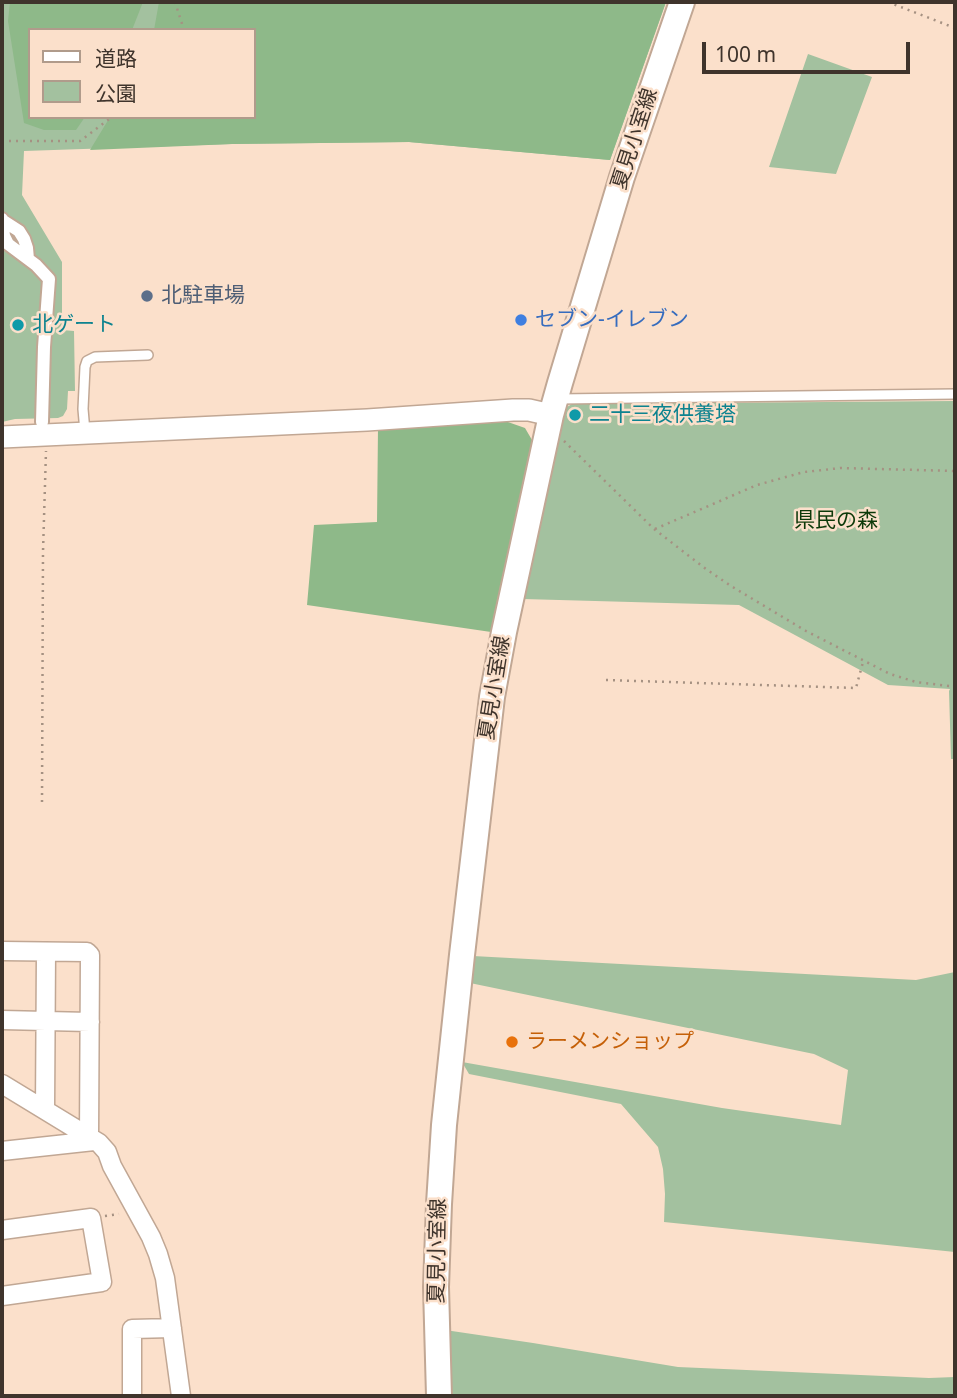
<!DOCTYPE html>
<html>
<head>
<meta charset="utf-8">
<style>
	body { margin:0 }
	#map { position:relative; width:957px; height:1398px; overflow:hidden; background:#fbe0cb; font-family:"Noto Sans","Noto Sans JP",sans-serif }
	canvas { display:block }
	.frame { position:absolute; inset:0; border:4px solid #3f342c; pointer-events:none }
	.legend { position:absolute; left:28px; top:28px; width:228px; height:91px; box-sizing:border-box; background:#fbe0cb; border:2px solid #b09b8b; margin:0; padding:9px 12px; list-style:none; font-size:21px; color:#3f342c }
	.legend li { display:flex; align-items:center; gap:14px; height:35px }
	.legend b { width:35px; border:2px solid #b09b8b }
	.scale { position:absolute; left:702px; top:42px; width:208px; height:32px; box-sizing:border-box; border:4px solid #3f342c; border-top:0; padding-left:9px; font-size:21px; line-height:24px; white-space:nowrap; color:#3f342c; -webkit-text-stroke:5px #fbe0cb; paint-order:stroke }
</style>
</head>
<body>
<div id="map">
<canvas width="957" height="1398"></canvas>
<div class="frame"></div>
<ul class="legend">
<li><b style="height:9px;background:#fff"></b>道路</li>
<li><b style="height:19px;background:#a3c19f"></b>公園</li>
</ul>
<div class="scale">100 m</div>
</div>
<script>
const ctx = document.querySelector('canvas').getContext('2d');
ctx.lineJoin = 'round';
function fill(path, color) { ctx.fillStyle = color; ctx.fill(path, 'evenodd'); }
const shape = rows => new Path2D(rows.map(r => 'M' + r).join(''));
function strokePath(path, color, width, dash) { ctx.strokeStyle = color; ctx.lineWidth = width; ctx.lineCap = dash ? 'butt' : 'round'; ctx.setLineDash(dash || []); ctx.stroke(path); }
function write(font, color, halo, rows, align = 'center') {
  ctx.font = font + ' "Noto Sans","Noto Sans JP",sans-serif'; ctx.lineWidth = 5; ctx.setLineDash([]); ctx.textBaseline = 'middle'; ctx.strokeStyle = halo; ctx.fillStyle = color; for (const [text, x, y, turn = 0] of rows) {
    ctx.save(); ctx.translate(x, y); ctx.rotate((+turn || 0) * Math.PI / 180); ctx.textAlign = isNaN(turn) ? turn : align; if (halo) ctx.strokeText(text, 0, 0); ctx.fillText(text, 0, 0); ctx.restore();
  }
}
const green = shape([
	[2,2,666,2,610,160,409,142,232,144,24,151,22,195,62,262,62,330,74,331,75,391,68,391,67,409,63,416,58,418,15,419,2,422],
	[30,30,254,30,254,117,30,117],
	[808,54,872,77,836,174,769,167],
	[955,401,955,759,951,759,949,691,950,689,888,685,739,605,523,599,557,444,567,407,572,404],
	[473,956,916,980,955,972,955,1252,664,1222,665,1194,663,1169,658,1147,621,1104,469,1074,462,1062,722,1108,841,1125,848,1070,814,1054,470,983],
	[445,1330,533,1343,678,1367,929,1378,955,1377,955,1396,447,1396]
]);
const forest = shape([
	[10,2,143,2,132,30,30,30,30,117,85,117,76,130,44,130,24,123,8,21],
	[159,2,666,2,610,160,409,142,232,144,90,150,110,117,254,117,254,30,154,30],
	[505,421,525,428,532,440,532,447,491,632,307,605,314,525,377,522,378,428]
]);
const path = shape([
	[175,2,184,30],
	[888,2,955,28],
	[2,141,80,141,112,117],
	[564,441,654,529,706,569,731,586,806,631,890,674,916,682,949,686,955,686],
	[655,529,757,485,804,472,841,468,955,471],
	[606,680,856,688,863,662],
	[42,802,43,552,46,451],
	[105,1216,119,1214]
]);
const service = shape([
	[558,399,955,394],
	[85,432,83,409,85,367,87,361,95,357,148,355]
]);
const pedestrian = shape([
	[2,219,4,236,8,244,36,265,49,279,44,347,42,422],
	[2,220,19,231,24,239,27,248,28,259]
]);
const minor = shape([
	[2,951,87,952,90,955,89,1138],
	[2,1020,90,1022],
	[2,1084,99,1143,107,1152,112,1166,151,1237,158,1254,165,1278,181,1396],
	[45,1110,46,952],
	[2,1151,94,1141],
	[2,1230,91,1218,102,1282,2,1296],
	[132,1396,132,1329,172,1328]
]);
const tertiary = shape([
	[2,437,367,420,513,410,529,410,551,415]
]);
const secondary = shape([
	[439,1396,436,1287,439,1204,444,1125,462,955,492,697,504,632,551,415,560,383,622,177,682,2]
]);
const markers = [
	[147,296,7,"#5c6f8a"],
	[521,320,7,"#3f7fe0"],
	[18,325,7,"#0f9aa8"],
	[575,415,7,"#0f9aa8"],
	[512,1042,7,"#e8710a"]
];
const streetNames = [
	["夏見小室線",635,139,-72],
	["夏見小室線",495,688,-81],
	["夏見小室線",438,1251,-89]
];
const serviceNames = [
	["北駐車場",161,296]
];
const shopNames = [
	["セブン-イレブン",535,320]
];
const cultureNames = [
	["北ゲート",32,325],
	["二十三夜供養塔",589,415]
];
const parkNames = [
	["県民の森",836,521]
];
const foodNames = [
	["ラーメンショップ",526,1042]
];
fill(green, '#a3c19f');
fill(forest, '#8eb989');
strokePath(service, '#c1a794', 12);
strokePath(pedestrian, '#c1a794', 16);
strokePath(minor, '#c1a794', 21);
strokePath(tertiary, '#c1a794', 24);
strokePath(secondary, '#c1a794', 28);
strokePath(path, '#a59182', 2.5, [2, 5]);
strokePath(service, '#fff', 9);
strokePath(pedestrian, '#fff', 12);
strokePath(minor, '#fff', 18);
strokePath(tertiary, '#fff', 21);
strokePath(secondary, '#fff', 24);
for (const [x, y, r, color] of markers) { const dot = new Path2D(); dot.arc(x, y, r, 0, 2 * Math.PI); ctx.fillStyle = color; ctx.fill(dot); strokePath(dot, '#fbe0cb', 2.5); }
write('21px', '#3f342c', '#fbe0cb', streetNames);
write('21px', '#4e5e75', '#fbe0cb', serviceNames, 'left');
write('21px', '#366cbe', '#fbe0cb', shopNames, 'left');
write('21px', '#0d838f', '#fbe0cb', cultureNames, 'left');
write('21px', '#0d3909', '#fbe0cb', parkNames);
write('21px', '#c56008', '#fbe0cb', foodNames, 'left');
</script>
</body>
</html>
